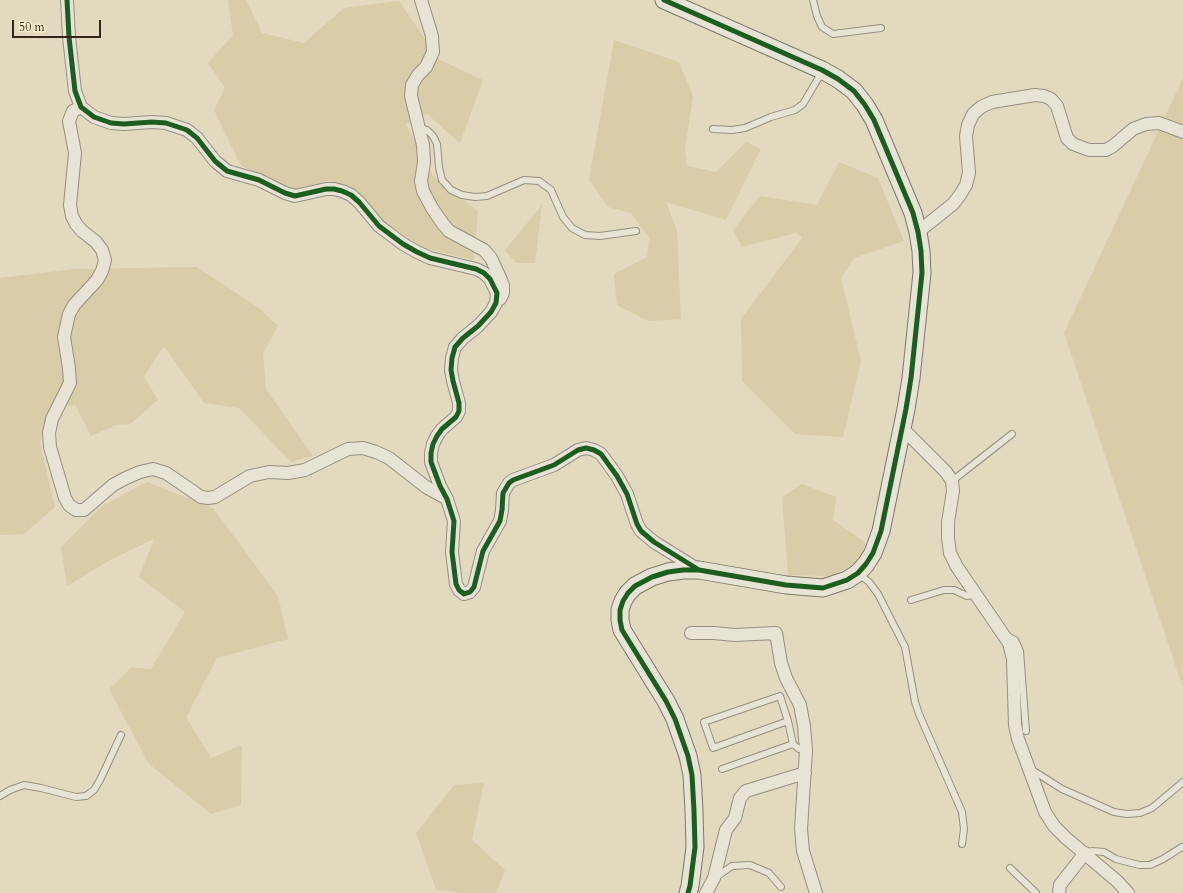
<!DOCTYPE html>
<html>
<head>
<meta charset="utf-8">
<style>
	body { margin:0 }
	#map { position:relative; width:1183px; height:893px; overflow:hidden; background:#e2d9bf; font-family:Cardo,serif }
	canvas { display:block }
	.scale { position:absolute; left:12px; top:20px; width:89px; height:18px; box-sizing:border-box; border:2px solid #362516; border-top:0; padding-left:5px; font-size:12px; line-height:14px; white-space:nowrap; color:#362516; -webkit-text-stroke:3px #f5eccc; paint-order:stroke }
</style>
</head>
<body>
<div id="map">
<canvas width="1183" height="893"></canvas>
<div class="scale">50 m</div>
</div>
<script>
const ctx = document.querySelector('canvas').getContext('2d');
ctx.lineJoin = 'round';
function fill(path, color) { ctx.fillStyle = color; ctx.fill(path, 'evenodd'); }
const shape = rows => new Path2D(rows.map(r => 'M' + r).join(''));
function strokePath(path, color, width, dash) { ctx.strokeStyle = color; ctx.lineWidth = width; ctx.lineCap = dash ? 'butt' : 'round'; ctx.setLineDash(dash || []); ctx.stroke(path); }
const green = shape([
	[229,0,246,0,262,33,304,43,344,8,399,1,440,60,483,80,460,143,427,114,406,124,433,176,478,211,474,260,423,248,384,222,351,187,330,181,292,190,241,166,214,110,225,88,208,63,233,35,228,1],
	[614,40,679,62,693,96,685,148,687,166,716,172,746,142,761,149,726,220,666,202,677,231,681,319,648,321,617,305,614,274,647,257,649,238,631,213,608,207,589,180],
	[1183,78,1183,688,1064,333],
	[839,162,878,178,904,241,854,258,841,278,861,361,843,437,795,434,742,381,741,319,803,237,796,233,742,247,733,230,760,196,817,205],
	[542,205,535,263,516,263,505,250],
	[197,267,259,308,278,326,263,353,266,389,313,456,291,462,239,408,204,403,164,346,144,377,158,400,130,424,116,425,91,436,75,405,50,408,40,443,55,507,24,534,0,535,0,278,74,269],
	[147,482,213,508,278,596,288,639,217,658,186,717,211,758,242,745,241,805,211,814,149,764,109,689,132,667,151,669,185,612,139,577,154,539,110,560,67,586,61,547,102,506],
	[802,484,836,497,833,520,865,542,862,560,831,576,788,575,782,497],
	[484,783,472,840,505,870,496,893,462,893,436,889,416,833,454,785]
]);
const lane = shape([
	[813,0,817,16,822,27,833,34,881,28],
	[418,127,427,130,433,136,437,144,439,167,442,180,451,190,462,195,475,197,487,196,524,180,539,181,551,190,563,217,572,228,585,235,600,236,636,231],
	[713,129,732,130,745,128,771,117,795,110,803,104,822,72],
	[952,481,1012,434],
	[859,574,869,582,878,594,905,647,915,702,919,714,962,812,964,829,962,844],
	[911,600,944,590,954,590,967,596,976,594],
	[1007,636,1015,640,1020,651,1026,731],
	[788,721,713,748,704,722,780,696,788,721,793,744,799,749,806,750],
	[722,769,793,744],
	[1032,770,1062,789,1114,812,1127,814,1140,813,1152,808,1183,782],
	[0,796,10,790,24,785,41,788,76,797,86,796,94,790,100,780,121,735],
	[1085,853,1092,851,1104,852,1116,859,1139,865,1150,865,1163,859,1182,847],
	[1010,868,1036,893],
	[716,877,732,866,750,865,769,873,781,887]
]);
const street = shape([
	[67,0,69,37,75,91,81,107,94,117,111,123,124,124,152,122,166,123,187,130,197,138,215,161,227,171,259,180,285,193,295,196,326,189,334,189,342,191,351,195,359,202,379,226,403,244,417,252,430,258,476,269,484,273,490,279,497,293,496,303,491,312,478,326,463,338,455,347,452,358,451,370,453,381,459,403,459,411,456,417,442,429,437,436,433,444,431,453,431,462,440,486,447,499,454,521,452,552,456,584,459,590,464,594,470,592,474,587,483,551,500,521,502,510,503,493,509,483,513,480,554,465,578,450,586,448,594,450,601,454,617,476,627,494,637,524,641,531,654,542,699,570],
	[421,0,432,36,433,52,426,67,418,75,412,85,411,96,423,145,424,162,421,181,423,191,432,208,443,224,449,231,484,250,491,258,501,280,503,286,503,293,500,299],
	[81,107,73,111,69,121,75,153,70,205,72,216,76,224,82,231,96,242,102,250,105,260,102,271,97,280,74,305,69,314,64,337,69,368,70,383,52,419,49,433,50,447,65,498,69,505,76,510,84,510,113,485,126,478,140,472,153,469,166,473,201,497,208,498,215,497,250,476,269,472,288,473,305,470,348,449,363,448,376,452,389,458,426,487,446,498],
	[918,232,953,204,960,195,966,185,969,173,966,136,968,125,973,114,981,107,992,102,1035,95,1044,96,1051,99,1057,106,1067,138,1073,144,1089,150,1106,150,1113,146,1133,129,1146,124,1159,123,1183,132],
	[902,428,946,472,952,481,953,491,948,522,948,538,950,553,957,567,1009,643,1013,659,1015,725,1018,739,1045,812,1054,826,1066,838,1117,881,1128,893],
	[691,633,714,633,735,635,776,633,781,663,786,678,800,705,804,726,806,750,801,829,803,851,816,893],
	[706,893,714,878,726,830,735,818,740,798,746,791,805,773],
	[1059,893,1060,885,1085,853]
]);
const secondary = shape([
	[664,0,822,70,838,79,854,91,865,105,874,120,913,213,918,232,921,251,922,273,911,378,906,409,881,531,873,553,866,564,858,573,847,580,823,588,786,585,699,570,683,570,668,572,652,577,635,586,628,593,623,601,620,610,620,620,622,630,666,701,675,719,688,756,692,775,694,811,695,847,690,886,688,893]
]);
const cycleway = shape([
	[67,0,69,37,75,91,81,107,94,117,111,123,124,124,152,122,166,123,187,130,197,138,215,161,227,171,259,180,285,193,295,196,326,189,334,189,342,191,351,195,359,202,379,226,403,244,417,252,430,258,476,269,484,273,490,279,497,293,496,303,491,312,478,326,463,338,455,347,452,358,451,370,453,381,459,403,459,411,456,417,442,429,437,436,433,444,431,453,431,462,440,486,447,499,454,521,452,552,456,584,459,590,464,594,470,592,474,587,483,551,500,521,502,510,503,493,509,483,513,480,554,465,578,450,586,448,594,450,601,454,617,476,627,494,637,524,641,531,654,542,699,570],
	[664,0,822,70,838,79,854,91,865,105,874,120,913,213,918,232,921,251,922,273,911,378,906,409,881,531,873,553,866,564,858,573,847,580,823,588,786,585,699,570,683,570,668,572,652,577,635,586,628,593,623,601,620,610,620,620,622,630,666,701,675,719,688,756,692,775,694,811,695,847,690,886,688,893]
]);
fill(green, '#d8cca9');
strokePath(lane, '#968f7f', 8);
strokePath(street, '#968f7f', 14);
strokePath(secondary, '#7e7768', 19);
strokePath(lane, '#e7e3d5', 6);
strokePath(street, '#e7e3d5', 12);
strokePath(secondary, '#e7e3d5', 17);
strokePath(cycleway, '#1b5e20', 5);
</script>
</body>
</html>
